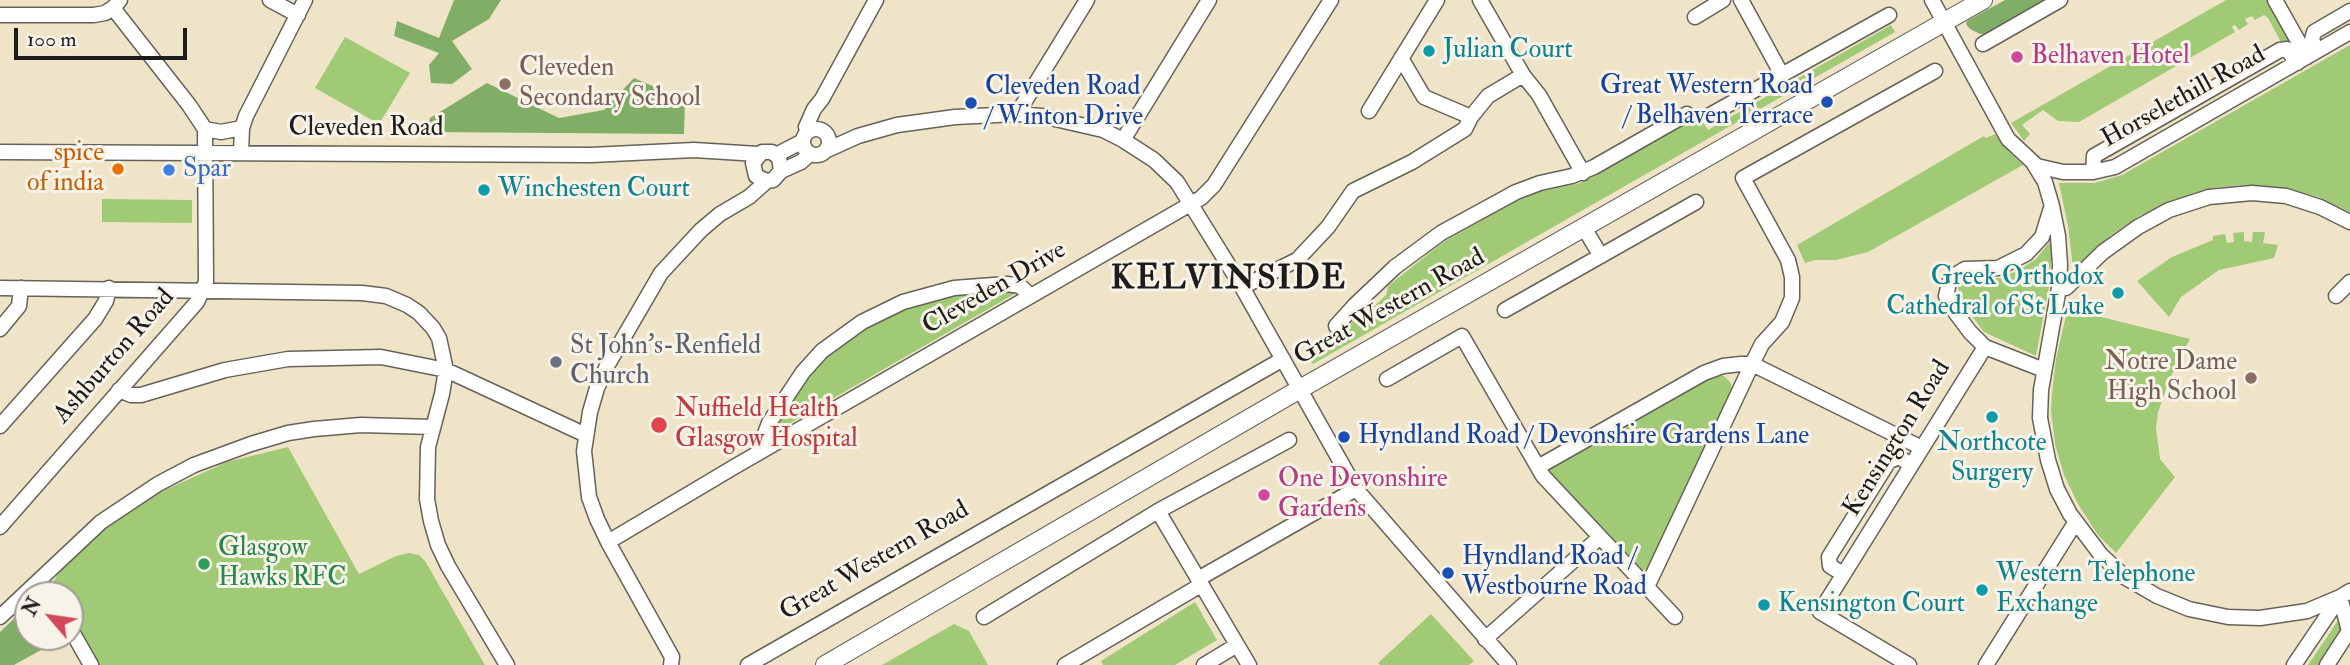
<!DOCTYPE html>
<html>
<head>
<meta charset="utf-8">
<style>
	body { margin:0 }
	#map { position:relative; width:2350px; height:665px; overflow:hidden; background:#f0e4c8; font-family:"IM FELL Double Pica",serif }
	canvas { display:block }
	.north { position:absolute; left:14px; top:581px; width:70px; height:70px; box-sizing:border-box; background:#f7f3e8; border:2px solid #9f9d96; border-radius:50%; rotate:299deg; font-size:19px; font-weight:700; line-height:28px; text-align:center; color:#1c1c1c }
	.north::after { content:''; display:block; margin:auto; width:24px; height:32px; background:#d1495b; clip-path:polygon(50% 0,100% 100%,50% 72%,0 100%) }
	.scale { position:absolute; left:14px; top:28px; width:173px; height:32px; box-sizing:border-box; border:4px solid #1c1c1c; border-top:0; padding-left:9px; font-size:21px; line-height:24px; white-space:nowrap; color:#1c1c1c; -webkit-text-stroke:5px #f7f3e8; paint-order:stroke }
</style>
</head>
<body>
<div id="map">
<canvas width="2350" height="665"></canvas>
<div class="north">N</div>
<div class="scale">100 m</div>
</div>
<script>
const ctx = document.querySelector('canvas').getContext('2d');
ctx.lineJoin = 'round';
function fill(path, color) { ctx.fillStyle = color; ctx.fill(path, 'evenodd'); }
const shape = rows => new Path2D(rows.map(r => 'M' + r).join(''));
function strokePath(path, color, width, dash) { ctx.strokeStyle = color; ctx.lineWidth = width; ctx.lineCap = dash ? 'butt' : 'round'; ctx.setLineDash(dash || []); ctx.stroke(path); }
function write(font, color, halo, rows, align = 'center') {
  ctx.font = font + ' "IM FELL Double Pica",serif'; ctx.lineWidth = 6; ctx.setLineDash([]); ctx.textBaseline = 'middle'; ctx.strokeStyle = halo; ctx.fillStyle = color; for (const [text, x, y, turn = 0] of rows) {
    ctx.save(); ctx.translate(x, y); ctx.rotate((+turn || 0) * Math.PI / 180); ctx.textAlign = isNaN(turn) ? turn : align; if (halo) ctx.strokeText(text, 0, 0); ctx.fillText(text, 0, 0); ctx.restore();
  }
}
const green = shape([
	[2226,0,2268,0,2297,50,2282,44,2268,18,2264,15,2255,20,2252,16,2245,19,2248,24,2239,30,2235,25,2232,27,2235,32,2079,122,2058,121,2043,110,2022,125,2030,134,2024,141,2011,123],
	[1891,25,1895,32,1313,364,1310,361,1329,332,1338,338,1357,316,1361,314,1366,314,1386,295,1388,286,1442,243,1470,227,1529,194,1580,183,1699,116,1708,130],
	[345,37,410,73,379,124,315,88],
	[2350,45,2350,212,2318,197,2288,189,2243,185,2212,188,2183,197,2139,216,2111,235,2075,267,2073,267,2068,226,2059,183,2094,183,2122,175],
	[2282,54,2288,55,2110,157,2099,160],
	[1995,134,2009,152,2023,165,1868,252,1836,260,1815,260,1805,263,1797,245,1984,136,1986,138],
	[102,199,192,200,192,223,102,222],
	[2244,232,2244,241,2252,242,2253,232,2265,232,2263,243,2278,245,2274,258,2219,270,2181,297,2169,317,2137,281,2172,257,2213,240,2213,236,2225,234,2227,243,2234,242,2233,233],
	[2052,239,2050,281,2036,356,1984,332,1963,304,1958,288,1961,283,1967,279,2002,278,2022,268,2036,259],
	[1009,290,1016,293,773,433,773,428,795,393,815,369,839,346,871,324,905,309,960,294],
	[2069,303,2101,317,2190,339,2170,378,2158,412,2156,428,2160,459,2175,477,2116,553,2098,535,2078,504,2064,475,2055,444,2051,411,2052,393,2056,359],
	[1713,376,1724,376,1731,383,1732,389,1648,569,1641,570,1550,474,1550,469],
	[288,447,359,574,396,556,409,553,419,555,425,561,485,665,98,665,70,614,70,595,60,595,55,587,54,581,58,574,93,537,145,499,227,462],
	[1195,602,1217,640,1175,665,1103,665,1101,661],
	[1431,614,1474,661,1469,665,1380,665,1378,663],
	[2341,616,2345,630,2322,665,2308,665],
	[954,624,969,631,988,665,882,665]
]);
const forest = shape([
	[454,0,501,0,489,19,452,41,472,69,452,84,431,83,429,65,439,53,394,36,397,21,439,38],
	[2005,0,2046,0,1986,34,1980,34,1970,29,1966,24,1967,21],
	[634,78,685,100,684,134,427,132,430,118,487,83,559,118,604,110],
	[28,605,28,637,59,637,61,639,14,665,0,665,0,632]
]);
const minor = shape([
	[270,0,298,15],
	[1480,0,1523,75,1539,95,1583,173],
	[1741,0,1782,75],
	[1932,0,2008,139,2037,166,2063,172,2093,172,2115,167,2350,32],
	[2275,0,2307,57],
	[0,15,94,15,105,13,113,8,120,0],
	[1695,17,1723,0],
	[1983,44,2060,0],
	[2317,51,2312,40,2314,32,2350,11],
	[1401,58,1424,97,1471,117],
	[1369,111,1437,0],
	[1017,114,1087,0],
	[1710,115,1889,15],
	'803 142a13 13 0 1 1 26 0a13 13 0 1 1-26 0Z',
	[205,129,221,132,242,128],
	[809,131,806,127,814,109,822,99,876,0],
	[1123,140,1209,0],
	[827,150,858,136,897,125,955,117,1017,114,1042,116,1103,130,1123,140,1154,160,1177,182,1242,287,1356,489,1509,665],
	[0,152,591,155,694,150,758,154],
	[241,153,242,128,246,116,305,0],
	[776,155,803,141],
	[2034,164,2045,182,2052,206,2058,236,2060,265,2059,288,2041,390,2040,418,2048,460,2057,489,2070,514,2101,555,2126,578,2157,596,2189,609,2228,617,2260,618,2307,611,2340,597,2349,631,2327,665],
	[781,171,779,158,772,152,762,152,753,163,756,176,767,181,773,180,781,171,801,162,810,154],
	[2093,172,2094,156,2280,50,2287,49,2297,63],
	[1584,228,1601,256],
	[1242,287,1297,260,1328,227,1353,191,1412,162,1465,129,1471,117,1488,96,1523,75],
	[0,288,362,293,386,296,407,305,419,313,433,328,439,338,446,370,442,394,428,447,427,499,431,521,438,545,448,566,507,665],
	[2059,288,2066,288,2103,252,2138,227,2169,210,2209,197,2252,193,2286,196,2320,207,2350,222],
	[2336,296,2350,282],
	[1505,310,1696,202],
	[1336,326,1355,305,1395,267,1441,233,1516,192,1540,183,1572,176,1594,167,1687,114],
	[0,329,19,306,21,288],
	[1985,347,1970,332,1952,308,1946,296,1949,283,1953,276,1965,269,1998,268,2026,254,2042,237,2051,208],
	[1387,379,1462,336,1543,476,1675,617],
	[119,390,131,395,141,395,225,370,288,359,381,357,446,370,586,435],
	[0,426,95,319,106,301,109,288],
	[766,448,765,434,769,423,803,372,822,351,862,322,903,302,954,288,1007,284,1020,286,1031,296],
	[1538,467,1704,373,1723,366,1741,364,1752,364,1922,448],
	[1158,511,1249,665],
	[0,527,197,302,206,282,205,129,189,105,113,8],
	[608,542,734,467,1201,198,1214,185,1331,0],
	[1843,574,1830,566,1829,557,1889,461,1899,457,1911,465],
	[1198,579,1356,489],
	[1647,587,1752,364,1762,344,1782,322,1792,298,1792,277,1788,260,1743,178,1935,71],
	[0,617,101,522,158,484,194,465,251,444,288,433,314,429,361,425,433,427],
	[984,617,1158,511,1289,440],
	[70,628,91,665],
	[1485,639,1600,537],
	[671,665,672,657,608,542,597,519,589,497,584,451,590,412,597,388,607,366,661,273,701,230,720,214,749,197,767,181],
	[748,665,1283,359],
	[1065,665,1201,585],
	[1204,665,1237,645],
	[1909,665,1820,612,1985,347,2044,370],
	[1986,665,2075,523],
	[2294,665,2340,597,2350,591]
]);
const major = shape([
	[825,665,1300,389,1983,0]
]);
const markers = [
	[1429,51,7,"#0f9aa8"],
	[2017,57,7,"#d1479c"],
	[505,84,7,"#8d6e63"],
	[1827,102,7,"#1a4fb4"],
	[971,103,7,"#1a4fb4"],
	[118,169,7,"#e8710a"],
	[169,170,7,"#3f7fe0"],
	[484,190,7,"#0f9aa8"],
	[2118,293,7,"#0f9aa8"],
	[556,362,7,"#6b7280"],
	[2251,378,7,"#8d6e63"],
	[1992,417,7,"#0f9aa8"],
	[659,425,9,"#e0444e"],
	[1344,437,7,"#1a4fb4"],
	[1264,495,7,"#d1479c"],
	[204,564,7,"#2e9e5b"],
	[1448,573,7,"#1a4fb4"],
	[1982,590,7,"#0f9aa8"],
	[1764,605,7,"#0f9aa8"]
];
const cultureNames = [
	["Julian Court",1443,51],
	["Winchesten Court",498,190],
	["Greek Orthodox",2104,278,"right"],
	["Cathedral of St Luke",2104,308,"right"],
	["Northcote",1992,444,"center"],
	["Surgery",1992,474,"center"],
	["Western Telephone",1996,575],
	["Exchange",1996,605],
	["Kensington Court",1778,605]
];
const hotelNames = [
	["Belhaven Hotel",2031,57],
	["One Devonshire",1278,480],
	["Gardens",1278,510]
];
const educationNames = [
	["Cleveden",519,69],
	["Secondary School",519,99],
	["Notre Dame",2237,363,"right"],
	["High School",2237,393,"right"]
];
const transitNames = [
	["Great Western Road",1813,87,"right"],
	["/ Belhaven Terrace",1813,117,"right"],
	["Cleveden Road",985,88],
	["/ Winton Drive",985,118],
	["Hyndland Road / Devonshire Gardens Lane",1358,437],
	["Hyndland Road /",1462,558],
	["Westbourne Road",1462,588]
];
const streetNames = [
	["Horselethill Road",2184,98,-29],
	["Cleveden Road",366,129],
	["Cleveden Drive",995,289,-30],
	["Great Western Road",1390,308,-29],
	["Ashburton Road",115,357,-49],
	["Kensington Road",1898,439,-58],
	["Great Western Road",875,562,-30]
];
const foodNames = [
	["spice",104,154],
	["of india",104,184]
];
const shopNames = [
	["Spar",183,170]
];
const worshipNames = [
	["St John’s-Renfield",570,347],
	["Church",570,377]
];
const healthNames = [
	["Nuffield Health",675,410],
	["Glasgow Hospital",675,440]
];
const leisureNames = [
	["Glasgow",218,549],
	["Hawks RFC",218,579]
];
const districtNames = [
	["KELVINSIDE",1229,281]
];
fill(green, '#a0ca76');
fill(forest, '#80ae67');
strokePath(minor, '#666258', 17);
strokePath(major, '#666258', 20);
strokePath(minor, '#fff', 14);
strokePath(major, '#fff', 18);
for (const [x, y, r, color] of markers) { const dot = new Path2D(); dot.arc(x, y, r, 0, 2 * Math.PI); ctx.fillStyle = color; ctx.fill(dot); strokePath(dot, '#f7f3e8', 2.5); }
write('26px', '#0d838f', '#f7f3e8', cultureNames, 'left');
write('26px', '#b23c85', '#f7f3e8', hotelNames, 'left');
write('26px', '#785e54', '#f7f3e8', educationNames, 'left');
write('26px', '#164399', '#f7f3e8', transitNames, 'left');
write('26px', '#1c1c1c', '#f7f3e8', streetNames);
write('26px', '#c56008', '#f7f3e8', foodNames, 'right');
write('26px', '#366cbe', '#f7f3e8', shopNames, 'left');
write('26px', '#5b616d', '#f7f3e8', worshipNames, 'left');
write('26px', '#be3a42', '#f7f3e8', healthNames, 'left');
write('26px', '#27864d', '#f7f3e8', leisureNames, 'left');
ctx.letterSpacing = '2px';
write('bold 33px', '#1c1c1c', '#f7f3e8', districtNames);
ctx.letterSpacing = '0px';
</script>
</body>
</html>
